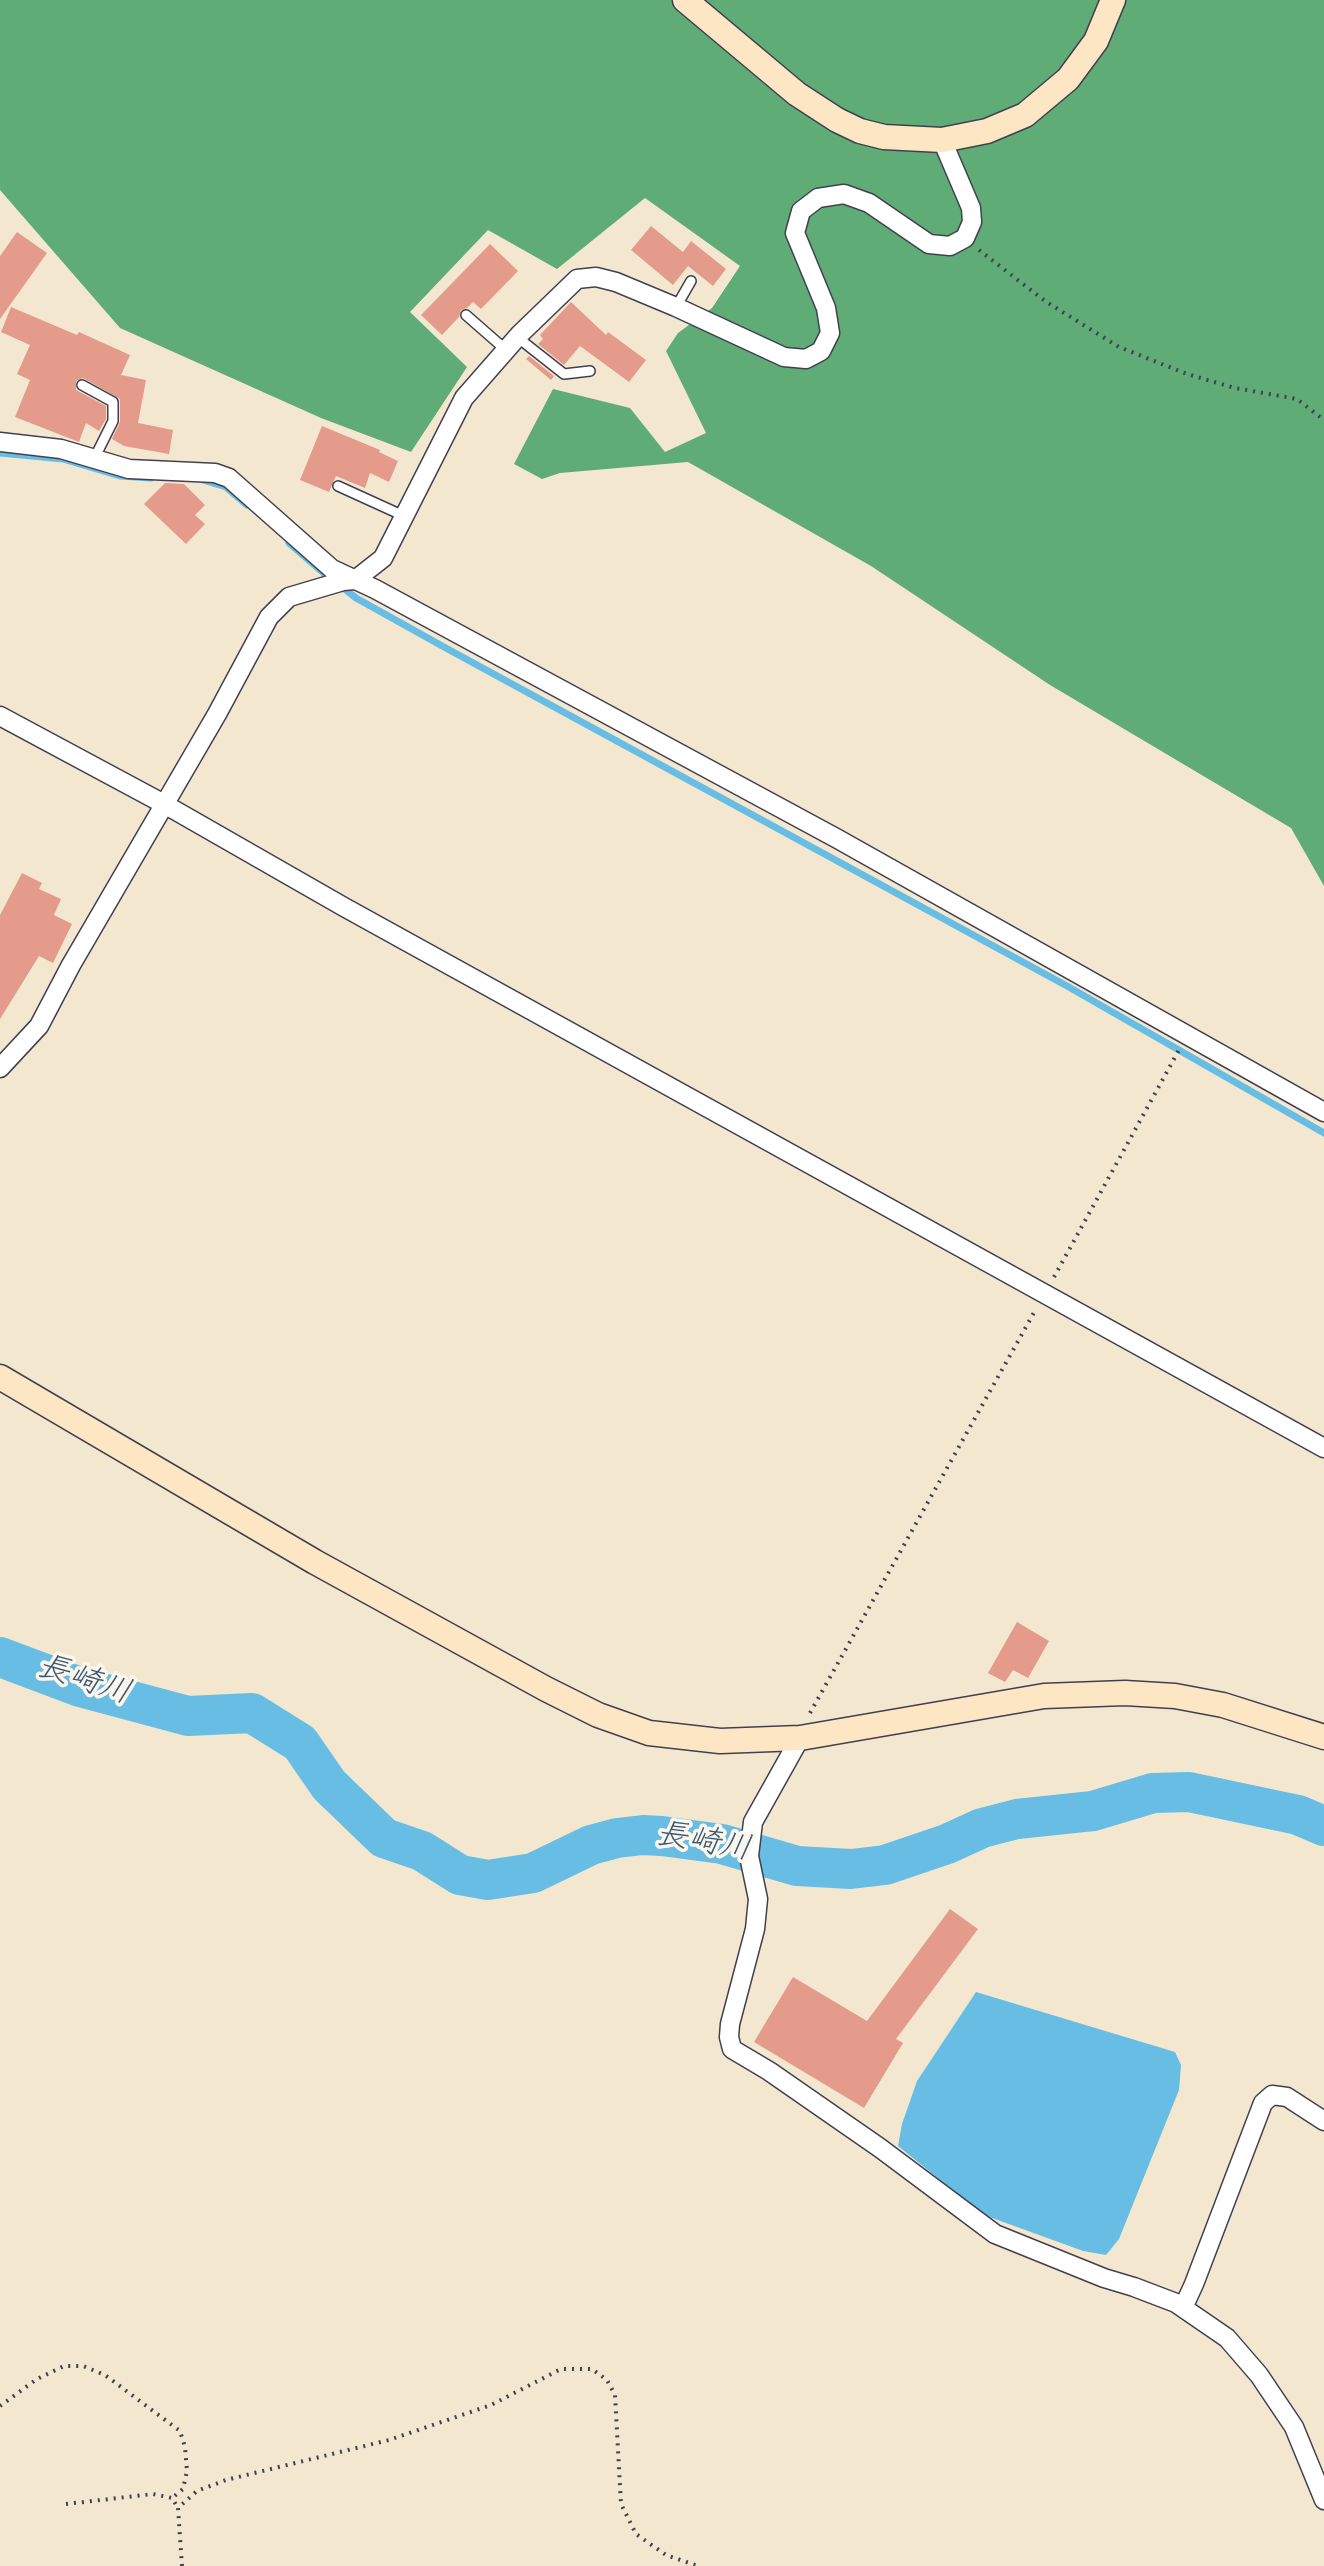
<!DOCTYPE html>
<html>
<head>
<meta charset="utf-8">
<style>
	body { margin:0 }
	canvas { display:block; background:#f3e8cf }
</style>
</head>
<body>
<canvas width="1324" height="2566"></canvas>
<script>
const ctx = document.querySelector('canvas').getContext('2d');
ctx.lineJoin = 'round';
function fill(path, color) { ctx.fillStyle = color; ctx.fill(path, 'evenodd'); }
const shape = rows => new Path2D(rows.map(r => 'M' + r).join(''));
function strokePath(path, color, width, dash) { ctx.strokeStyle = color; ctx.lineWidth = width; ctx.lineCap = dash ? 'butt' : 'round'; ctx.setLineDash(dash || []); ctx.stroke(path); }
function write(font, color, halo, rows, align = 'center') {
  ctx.font = font + ' Dekko,"Klee One",sans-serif'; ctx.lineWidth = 7; ctx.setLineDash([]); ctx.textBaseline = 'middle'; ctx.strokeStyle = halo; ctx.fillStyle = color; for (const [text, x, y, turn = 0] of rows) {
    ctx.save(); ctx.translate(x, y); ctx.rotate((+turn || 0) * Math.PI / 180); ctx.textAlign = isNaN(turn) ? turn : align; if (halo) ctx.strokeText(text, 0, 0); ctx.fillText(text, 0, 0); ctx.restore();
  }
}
const forest = shape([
	[0,0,1324,0,1324,886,1291,828,1050,685,871,566,688,462,560,473,542,479,514,464,553,389,630,408,665,452,706,433,666,351,678,333,712,308,740,266,645,198,557,269,488,230,410,312,467,367,411,452,321,418,120,328,0,190]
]);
const water = shape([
	[976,1992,1175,2052,1181,2065,1179,2090,1119,2239,1106,2255,1083,2251,984,2215,898,2146,902,2124,917,2081]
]);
const stream = shape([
	[0,453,63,459,120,476,151,478],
	[203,480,226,487,247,505],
	[289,543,325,574],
	[341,586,356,598,444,647,1067,986,1324,1133]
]);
const river = shape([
	[0,1657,80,1687,188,1716,252,1713,300,1743,329,1785,384,1838,422,1851,460,1875,488,1880,533,1873,591,1845,617,1838,643,1835,662,1836,722,1844,797,1866,851,1869,885,1865,947,1844,982,1828,1017,1819,1093,1811,1153,1793,1189,1792,1298,1815,1324,1826]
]);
const building = shape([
	[651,226,683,252,691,241,726,269,713,286,688,266,673,285,631,250],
	[17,232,47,253,0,319,0,256],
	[490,244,518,271,481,309,473,302,467,308,461,310,459,317,442,335,421,315],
	[571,302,606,335,608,332,646,360,629,382,580,346,564,365,538,344,543,339,540,335],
	[11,307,77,335,79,332,130,355,121,375,146,380,138,423,173,430,169,454,124,446,112,439,120,422,120,399,83,378,76,381,76,390,106,406,106,419,99,431,86,423,79,442,15,417,30,380,17,374,30,345,1,332],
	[529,356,554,376,551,380,526,359],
	[322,426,380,450,379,452,398,461,389,482,370,473,365,488,336,476,329,492,300,480],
	[165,483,184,484,205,505,195,515,205,524,186,544,144,504],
	[22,873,42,883,39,889,61,899,54,915,72,924,53,963,39,956,0,1019,0,915],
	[1017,1622,1049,1641,1028,1678,1013,1670,1005,1682,988,1673],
	[950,1909,978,1929,896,2039,903,2043,864,2108,754,2042,793,1977,867,2021]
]);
const path = shape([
	[979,250,1045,301,1119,347,1187,374,1235,388,1297,399,1324,420],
	[1054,1277,1179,1050],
	[810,1713,1036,1309],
	[0,2406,37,2379,64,2366,83,2366,105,2375,180,2431,185,2447,187,2471,183,2489,172,2498],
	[66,2504,153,2494,172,2498,178,2508],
	[182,2566,178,2508,197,2491,226,2480,389,2440,491,2405,561,2369,592,2369,607,2380,615,2395,621,2504,636,2534,666,2555,698,2566]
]);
const lane = shape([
	[676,307,691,281],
	[466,315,506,350],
	[517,337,564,374,590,371],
	[82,385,113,402,113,421,94,459],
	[338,486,404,516]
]);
const street = shape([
	[0,442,61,449,129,469,215,473,229,478,332,569,375,589,836,838,1324,1112],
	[0,716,164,804,344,907,1324,1448],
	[0,1068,39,1026,71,965,217,714,269,617,289,597,343,581,355,580,383,558,464,398,520,334,577,279,596,277,616,282,676,307,784,357,806,359,821,351,830,333,826,308,795,233,801,211,818,198,844,194,869,203,929,244,950,246,965,238,972,222,971,208,942,140],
	[800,1738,753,1822,749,1856,758,1899,755,1929,730,2024,729,2037,732,2049,769,2071,880,2148,995,2234,1104,2278,1134,2287,1176,2303,1227,2338,1259,2375,1294,2427,1324,2500],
	[1183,2308,1194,2284,1263,2103,1272,2095,1287,2097,1324,2121]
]);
const secondary = shape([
	[685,0,797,94,837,120,860,131,884,137,942,140,987,131,1025,115,1068,79,1096,41,1113,0],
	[0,1377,315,1562,546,1689,598,1715,649,1733,720,1741,800,1738,1044,1696,1125,1693,1175,1696,1223,1705,1324,1737]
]);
const waterNames = [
	["長崎川",83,1684,18],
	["長崎川",703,1846,10]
];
fill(forest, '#60ac77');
fill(water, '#67bde3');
strokePath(stream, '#67bde3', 7);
strokePath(river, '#67bde3', 40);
fill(building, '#e49b8b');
strokePath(lane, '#414051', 12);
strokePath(street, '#414051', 21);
strokePath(secondary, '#414051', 27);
strokePath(path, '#414051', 4, [2, 6]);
strokePath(lane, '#fff', 9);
strokePath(street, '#fff', 18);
strokePath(secondary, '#fce6c4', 24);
write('italic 32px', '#3a5876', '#fbf7ec', waterNames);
</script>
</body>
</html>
